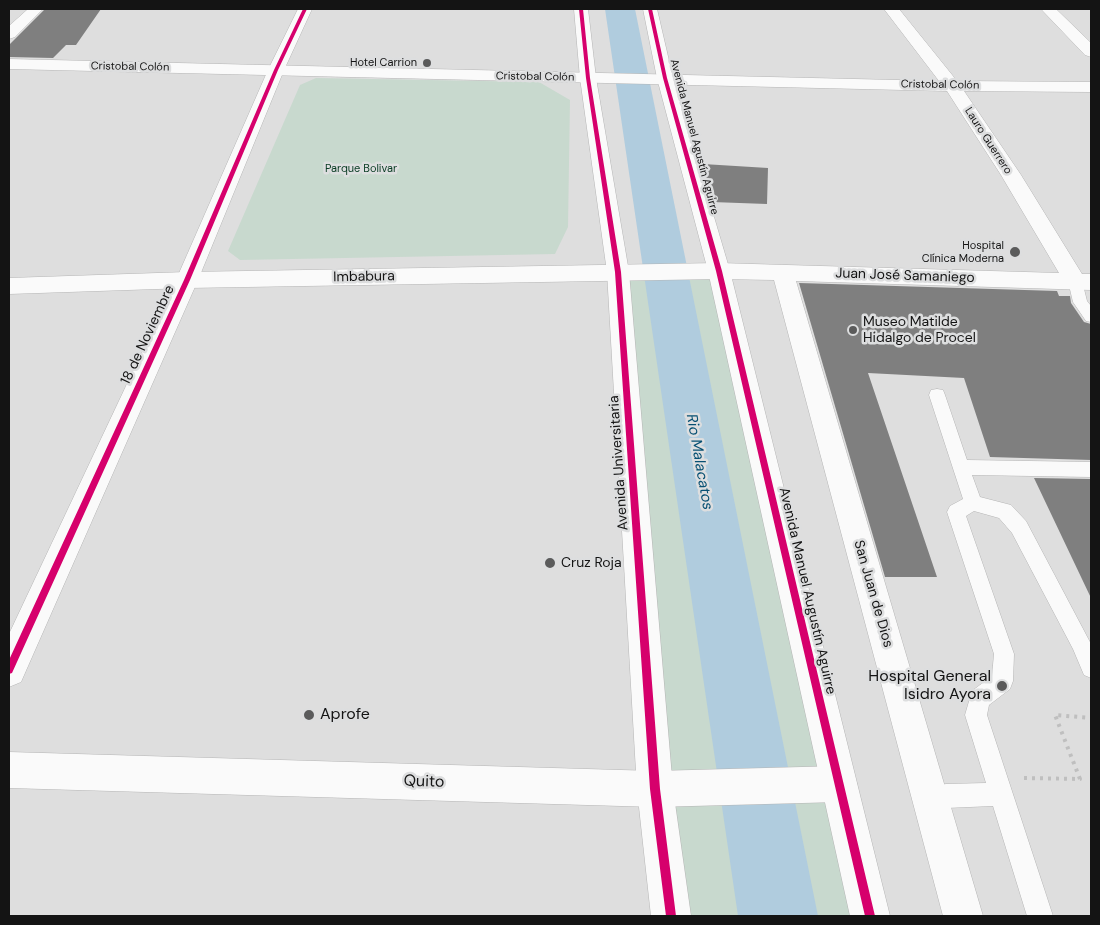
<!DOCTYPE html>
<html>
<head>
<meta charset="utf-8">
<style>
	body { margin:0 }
	#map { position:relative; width:1100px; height:925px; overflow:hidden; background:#dedede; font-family:"DM Sans",sans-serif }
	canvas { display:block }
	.frame { position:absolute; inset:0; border:10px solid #141414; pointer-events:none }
</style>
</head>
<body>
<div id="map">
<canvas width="1100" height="925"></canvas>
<div class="frame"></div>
</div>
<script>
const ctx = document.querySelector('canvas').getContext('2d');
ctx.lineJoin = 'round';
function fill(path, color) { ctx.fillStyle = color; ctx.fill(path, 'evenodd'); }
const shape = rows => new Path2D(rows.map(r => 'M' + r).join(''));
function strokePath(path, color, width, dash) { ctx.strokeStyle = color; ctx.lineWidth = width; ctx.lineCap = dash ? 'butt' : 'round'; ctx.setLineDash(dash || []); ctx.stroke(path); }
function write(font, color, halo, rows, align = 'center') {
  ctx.font = font + ' "DM Sans",sans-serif'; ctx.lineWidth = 5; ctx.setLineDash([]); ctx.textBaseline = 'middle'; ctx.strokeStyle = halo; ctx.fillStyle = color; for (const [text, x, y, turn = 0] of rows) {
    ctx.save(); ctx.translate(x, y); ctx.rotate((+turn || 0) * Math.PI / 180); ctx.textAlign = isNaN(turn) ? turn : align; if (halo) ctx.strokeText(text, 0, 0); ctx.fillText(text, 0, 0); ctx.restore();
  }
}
const green = shape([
	[316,78,539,82,570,100,568,227,555,254,240,260,228,251,300,85],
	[719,271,868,916,675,916,658,789,618,272]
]);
const river = shape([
	[605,9,635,9,818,916,738,916,605,9]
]);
const building = shape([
	[45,9,101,9,76,45,66,45,53,58,9,57,9,45],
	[703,164,768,168,767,204,712,202],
	[799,283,1057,291,1059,296,1070,296,1071,303,1084,322,1091,324,1091,460,990,457,964,378,868,373,937,577,885,577],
	[1034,478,1091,479,1091,598]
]);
const path = shape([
	[1024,778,1080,779,1055,715,1091,718]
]);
const service = shape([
	[1075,276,1080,277,1082,281,1087,301,1091,306,1091,322,1086,321,1073,302,1068,281,1070,277,1075,276],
	[937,389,943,390,945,395,967,460,1091,462,1091,477,972,475,980,497,1011,505,1026,521,1091,644,1091,678,1084,675,1073,649,1012,533,999,518,974,511,966,516,1014,654,1013,681,1010,689,989,705,987,715,1053,916,1027,916,993,806,946,808,930,811,922,807,918,799,922,791,930,787,946,784,986,783,965,715,972,691,992,676,994,654,947,512,950,506,963,499,929,395,931,390,937,389]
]);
const minor = shape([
	[884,9,899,9,957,81,1091,82,1091,92,964,91,1021,175,1082,274,1091,274,1091,290,796,281,983,916,943,916,774,280,719,279,187,288,9,294,9,278,187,272,719,263,1059,273,1001,175,947,91,9,69,9,59,939,81,884,9],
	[1041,9,1056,9,1091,43,1091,57,1085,55,1041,9],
	[9,752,655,771,839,766,852,771,857,784,852,797,839,802,655,807,9,788,9,752]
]);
const tertiary = shape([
	[28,9,43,9,15,37,9,39,9,26,28,9],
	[298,9,312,9,284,70,198,280,21,682,9,687,9,634,176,280,268,70,298,9]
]);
const primary = shape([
	[574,9,588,9,596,78,629,272,673,789,691,916,651,916,637,789,607,272,580,78,574,9],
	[643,9,657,9,673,78,730,271,890,916,850,916,708,271,657,78,643,9]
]);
const cycleway = shape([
	[303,9,307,9,278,70,190,280,12,673,9,674,9,660,184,280,274,70,303,9],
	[579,9,583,9,590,78,621,272,660,789,676,916,666,916,650,789,615,272,586,78,579,9],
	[648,9,652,9,667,78,722,271,875,916,865,916,716,271,663,78,648,9]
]);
const markers = [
	[427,63,5,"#5b5b5b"],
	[1015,252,6,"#5b5b5b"],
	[853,330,5,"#5b5b5b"],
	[550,563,6,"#5b5b5b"],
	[1002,686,6,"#5b5b5b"],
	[309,715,6,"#5b5b5b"]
];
const farPoinames = [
	["Hotel Carrion",417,63],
	["Hospital",1004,246],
	["Clínica Moderna",1004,259]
];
const farStreetnames = [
	["Cristobal Colón",130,67,1],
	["Cristobal Colón",535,77,1],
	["Cristobal Colón",940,85,1],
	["Avenida Manuel Agustín Aguirre",694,137,75],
	["Lauro Guerrero",988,141,57]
];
const farParknames = [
	["Parque Bolivar",361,169]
];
const streetNames = [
	["Juan José Samaniego",905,276,2],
	["Imbabura",364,277,-1],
	["18 de Noviembre",148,335,-65],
	["Avenida Universitaria",619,463,-94],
	["Avenida Manuel Augustín Aguirre",807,591,77],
	["San Juan de Dios",873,594,74]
];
const poiNames = [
	["Museo Matilde",863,322],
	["Hidalgo de Procel",863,338],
	["Cruz Roja",561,563]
];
const waterNames = [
	["Rio Malacatos",699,462,80]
];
const nearPoinames = [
	["Hospital General",991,677],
	["Isidro Ayora",991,695],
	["Aprofe",320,715,"left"]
];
const nearStreetnames = [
	["Quito",424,782,2]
];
fill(green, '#c8d9ce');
fill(river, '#b0ccde');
fill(building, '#7f7f7f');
strokePath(service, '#b5b5b5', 1);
strokePath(minor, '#b5b5b5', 1);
strokePath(tertiary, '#b5b5b5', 1);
strokePath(primary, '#b5b5b5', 1);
strokePath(path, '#bfbfbf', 4, [3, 5]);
fill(service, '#fafafa');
fill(minor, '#fafafa');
fill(tertiary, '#fafafa');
fill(primary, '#fafafa');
fill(cycleway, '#d6006c');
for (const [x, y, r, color] of markers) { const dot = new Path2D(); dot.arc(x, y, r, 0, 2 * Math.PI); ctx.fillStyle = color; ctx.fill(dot); strokePath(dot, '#dddedf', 2); }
write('11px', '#141414', '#dddedf', farPoinames, 'right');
write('11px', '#141414', '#dddedf', farStreetnames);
write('11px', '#083b22', '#dddedf', farParknames);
write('14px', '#141414', '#dddedf', streetNames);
write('14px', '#141414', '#dddedf', poiNames, 'left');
write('italic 15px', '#075073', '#dddedf', waterNames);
write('16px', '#141414', '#dddedf', nearPoinames, 'right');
write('16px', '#141414', '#dddedf', nearStreetnames);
</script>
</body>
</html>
